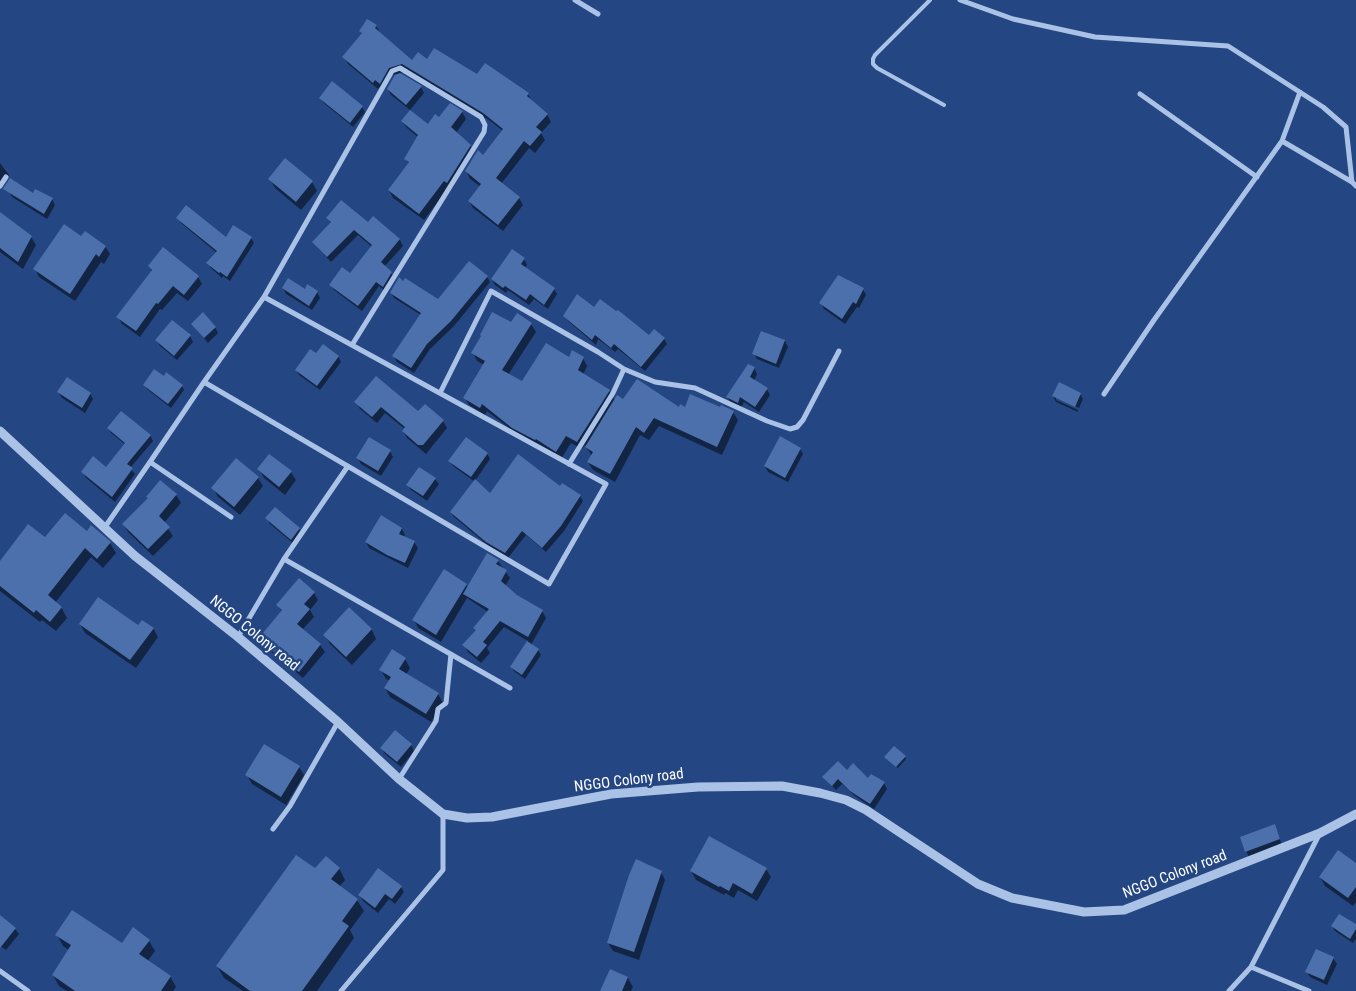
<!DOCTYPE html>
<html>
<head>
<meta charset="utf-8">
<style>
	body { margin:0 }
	canvas { display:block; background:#244682 }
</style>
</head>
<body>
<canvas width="1356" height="991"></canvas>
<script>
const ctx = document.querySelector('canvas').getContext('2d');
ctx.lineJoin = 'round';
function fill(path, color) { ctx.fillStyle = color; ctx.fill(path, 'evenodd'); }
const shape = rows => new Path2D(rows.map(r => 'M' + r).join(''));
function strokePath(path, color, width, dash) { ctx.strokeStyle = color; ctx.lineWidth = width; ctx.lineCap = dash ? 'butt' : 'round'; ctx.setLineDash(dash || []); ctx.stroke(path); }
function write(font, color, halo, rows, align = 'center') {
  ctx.font = font + ' "Roboto Condensed",sans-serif'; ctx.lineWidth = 5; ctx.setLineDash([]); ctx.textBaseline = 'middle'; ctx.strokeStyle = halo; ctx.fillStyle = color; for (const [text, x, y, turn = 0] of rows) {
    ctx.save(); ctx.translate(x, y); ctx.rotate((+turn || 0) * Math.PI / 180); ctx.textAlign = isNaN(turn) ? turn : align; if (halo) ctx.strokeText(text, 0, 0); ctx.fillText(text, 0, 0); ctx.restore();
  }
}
const shadow = shape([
	[376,26,380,33,412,62,427,61,477,76,485,64,528,94,532,102,547,114,551,122,541,133,545,140,535,153,529,148,501,184,519,198,523,205,503,231,473,208,469,201,481,187,470,179,466,171,483,157,503,131,489,120,407,71,398,74,421,87,424,93,410,110,391,95,388,89,397,74,392,75,384,90,380,87,378,89,348,64,344,57,362,34,361,31],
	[320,98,362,107,365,112,353,127,324,103],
	[462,112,466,119,456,133,470,145,474,153,451,190,448,188,424,220,393,198,389,190,409,164,406,159,418,137,407,128,402,121,428,126,440,119],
	[0,163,9,175,2,185,0,184],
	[270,179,312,182,317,191,301,210,275,188],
	[9,191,52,199,55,205,47,219,12,197],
	[0,213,31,237,36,245,23,269,0,252],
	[178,218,226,239,251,238,254,243,230,281,223,276,222,278,211,268,208,263,217,253,181,223],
	[328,218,368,224,373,218,400,240,403,246,384,267,391,273,395,278,386,292,379,286,362,311,334,290,331,285,350,275,372,247,358,235,331,262,317,247,314,242,331,224],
	[82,238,105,246,110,254,104,264,101,262,75,301,39,277,35,269],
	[524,259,527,265,525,268,554,289,557,294,548,309,534,299,529,305,508,290,506,293,495,285,492,279],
	[149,266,198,277,202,284,188,301,177,293,162,310,160,309,140,337,122,324,118,317,152,272],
	[487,277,490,282,454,326,430,349,414,373,397,362,394,356,421,315,394,298,391,293,404,282,438,300],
	[283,288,317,292,320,298,312,310,286,294],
	[863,289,866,295,859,308,857,307,845,324,824,309,821,303],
	[517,314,531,324,536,332,508,375,522,383,569,359,583,358,587,366,583,375,609,391,615,401,624,400,679,409,720,409,733,412,738,420,722,455,659,426,649,440,640,435,615,482,593,470,588,462,592,456,585,445,582,449,571,443,561,459,518,435,487,411,485,415,469,405,465,398,484,365,477,361,473,353,512,323],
	[564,316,664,339,667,344,645,371,618,349,615,352,598,339,596,345,568,321],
	[192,324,215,327,218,333,208,343],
	[762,332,785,341,788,347,779,368,757,359,754,354],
	[190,336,193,342,177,360,160,346,157,340],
	[316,355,338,356,341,362,320,390,299,375,296,370],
	[754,368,757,374,754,381,767,389,770,395,759,412,744,402,741,408,731,403,728,398],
	[164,377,182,386,184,390,171,408,147,389,144,385],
	[58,392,90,393,93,399,85,413,62,398],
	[1080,394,1083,399,1079,408,1056,397,1056,400,1078,410,1078,412,1056,402,1053,396],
	[356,402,419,413,425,406,443,421,447,428,426,454,407,438,403,431,405,429,385,413,377,423,360,409],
	[109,428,150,435,153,441,130,468,135,474,115,502,85,477,83,472,106,469,125,444,111,433],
	[800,449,803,454,788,482,768,472,765,466],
	[390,451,393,457,381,476,361,464,358,458],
	[487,453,490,459,475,481,490,495,560,487,580,496,583,501,564,531,546,552,526,535,508,558,490,547,454,517,451,512,475,482,453,466,450,461],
	[270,456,291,472,296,480,285,495,264,478,259,469],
	[258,478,263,486,240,515,218,497,213,488],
	[435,479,439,484,427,501,411,490,408,485],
	[160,482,176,495,181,503,164,523,173,536,153,556,128,532,124,524,149,499],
	[381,517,402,529,405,535,403,537,414,542,418,548,408,568,369,548,366,542],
	[267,518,299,529,302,534,294,544,270,524],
	[87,532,110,543,116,553,103,568,91,557,55,603,61,607,67,618,56,631,42,620,40,622,0,591,0,563,46,539],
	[498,561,510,578,505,586,517,596,542,611,546,618,531,645,538,650,541,655,525,679,515,672,511,667,528,641,504,627,487,648,490,653,481,663,468,652,464,645,476,631,488,612,467,598,441,642,418,628,414,620,466,585,468,588],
	[314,593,318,600,310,610,314,617,302,630,320,645,325,652,303,678,264,646,260,639,282,612,278,605],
	[349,609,372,630,376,639,352,665,330,644,325,635],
	[80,624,153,628,158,637,136,668,85,633],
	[405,659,410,668,406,675,438,694,443,703,431,722,390,697,385,688,390,681,386,679,381,670],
	[411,745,414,751,401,767,385,754,382,749],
	[905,756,906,759,898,768,887,759],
	[299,767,304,775,286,805,252,784,247,775],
	[847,771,869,780,884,783,887,789,874,809,855,796,842,784,836,790,824,777],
	[1277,831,1282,845,1249,857,1246,851],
	[1356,862,1356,902,1353,906,1325,886,1320,877,1355,864],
	[339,868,345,880,339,887,357,900,364,911,350,930,354,938,317,991,243,991,224,978,217,966,315,870],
	[766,869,771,877,757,901,738,890,734,898,725,893,724,895,696,880,691,871],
	[661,872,665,880,639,960,613,951,608,943],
	[401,887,404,892,395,904,389,899,378,913,363,901,359,895],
	[0,916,15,929,19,934,6,950,0,946],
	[1356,925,1356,939,1353,943,1335,931,1332,926],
	[57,935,122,945,149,941,155,951,147,962,170,976,176,987,173,991,67,991,59,986,53,975,69,950,63,946],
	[1333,958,1337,964,1327,985,1310,977,1307,972],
	[610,970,628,978,633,987,631,991,601,991]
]);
const building = shape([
	[367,19,377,25,375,28,412,60,418,52,427,59,434,48,477,74,485,63,529,93,527,96,548,114,536,127,542,132,530,146,524,141,496,178,520,197,498,225,468,201,481,184,465,171,478,150,483,155,503,129,483,113,402,64,389,68,380,84,375,80,373,83,342,57,362,33,359,31],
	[400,73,422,86,406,105,387,89,395,75],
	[332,81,363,106,350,123,319,98],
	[450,103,463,111,451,127,471,145,447,183,444,181,419,214,388,190,409,162,404,159,418,135,401,121,410,110,428,124,435,114,439,117],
	[285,158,313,181,296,202,268,179],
	[10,178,33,193,35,189,53,198,44,214,3,189],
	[341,200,368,222,373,216,400,239,381,262,392,272,383,287,376,282,358,306,329,285,342,267,350,273,372,245,354,230,327,257,312,242,331,222,326,218],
	[186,205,226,237,233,225,252,237,227,277,220,272,219,273,206,263,217,251,176,218],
	[0,212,32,236,18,262,0,248],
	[64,224,81,236,85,231,106,246,99,257,96,254,70,294,33,269],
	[163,247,199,276,184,295,173,286,158,304,156,303,136,331,116,317,152,270,148,266],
	[512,249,525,258,521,264,555,288,544,305,530,294,526,300,505,286,503,288,491,279],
	[469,261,488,276,451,321,427,344,411,368,392,356,421,313,390,293,399,277,403,281,405,278,438,299],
	[838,275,864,288,856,304,853,302,842,319,819,303],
	[288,278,305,289,307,284,318,291,309,306,282,288],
	[577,294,594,307,600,299,616,311,618,310,649,335,654,329,665,338,641,367,614,344,611,348,595,335,592,340,563,316],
	[203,312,216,327,204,338,191,324],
	[492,312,511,322,517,313,532,323,502,370,522,381,546,343,569,357,572,350,584,357,578,370,610,390,577,442,566,436,556,452,536,439,535,440,512,428,482,404,480,408,463,398,485,361,471,353,481,336,480,335],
	[172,320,191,335,174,356,155,340],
	[761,331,785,340,776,364,752,354],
	[323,344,339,356,317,386,295,370,310,349,316,353],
	[748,364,755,367,750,377,768,388,755,407,740,397,738,403,726,397],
	[154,369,164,376,166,372,183,385,168,404,143,385],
	[376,376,418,411,425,404,444,420,423,445,418,445,402,431,405,427,381,407,372,417,354,402],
	[67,377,91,393,82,408,57,392],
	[637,379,679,407,680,404,685,407,690,394,720,407,721,405,734,411,717,447,654,418,644,433,636,427,610,474,587,462,593,452,585,447,617,395,623,399],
	[1059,382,1081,393,1075,407,1052,396],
	[121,411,151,435,127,464,133,468,112,497,81,472,93,456,106,467,125,443,107,428],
	[780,436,801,448,785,478,764,466],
	[369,437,391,450,378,471,356,458],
	[466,437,488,453,471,477,448,461],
	[269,454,292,471,279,487,257,469],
	[518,454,560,486,562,483,581,495,561,526,542,548,522,531,505,553,486,542,450,512,475,479,490,493],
	[236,458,259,477,234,507,211,488],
	[419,467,436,478,423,496,406,485],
	[160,480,177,494,159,516,170,527,148,549,122,524,148,498,146,497],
	[275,507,300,528,291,540,265,518],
	[65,513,87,531,91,525,111,542,97,559,85,548,48,595,62,607,50,622,36,610,34,613,0,586,0,561,28,524,45,537],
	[381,515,402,528,399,534,415,541,405,563,387,555,365,542],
	[487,553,499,560,496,564,507,570,501,581,517,595,543,610,528,637,500,621,483,642,487,645,477,657,462,645,476,630,473,628,489,609,463,594],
	[444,569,467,584,436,635,412,620],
	[299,578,315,592,304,604,310,609,297,624,321,644,299,672,258,639,282,610,276,605],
	[98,597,138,625,142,620,154,628,130,660,79,624],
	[349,607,372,629,346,657,323,635],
	[527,641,539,649,522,675,510,667],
	[392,649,406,658,399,669,439,693,426,714,384,688,391,677,379,670],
	[395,730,412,744,397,762,380,748],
	[264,744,300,766,281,797,245,775],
	[894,746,906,756,896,767,884,757],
	[838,761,847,770,853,763,868,778,871,774,885,782,870,804,850,791,838,779,832,786,822,777],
	[1275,824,1280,839,1245,852,1240,837],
	[709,836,767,868,752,894,733,883,729,891,720,886,719,887,690,871],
	[1338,850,1356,863,1356,887,1348,898,1319,877],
	[296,855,315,868,326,856,340,868,331,879,358,899,342,921,349,926,302,991,250,991,216,966],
	[636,859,662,871,634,952,607,943,629,875],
	[378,868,402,886,392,899,385,894,375,908,358,895],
	[72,910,122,943,133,927,150,940,139,954,171,976,161,991,75,991,52,975,71,945,55,935],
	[1339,914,1356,924,1356,929,1350,939,1331,926],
	[0,915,16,928,0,948],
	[1316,949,1334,957,1324,980,1305,972],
	[610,969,628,977,622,991,600,991]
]);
const service = shape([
	[930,0,875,55,873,59,873,64,877,68,944,105]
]);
const minor = shape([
	[575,0,598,14],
	[960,0,1013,19,1095,37,1228,46,1323,107,1346,127,1352,182,1356,186],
	[1140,94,1257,177],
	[1282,141,1300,92],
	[0,186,6,177],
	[264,297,392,71,400,68,481,117,485,125,484,132,352,345],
	[440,393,491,291,598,352,624,369,655,382,695,388,767,421,790,429,797,427,803,420,839,351],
	[1104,394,1154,320,1282,141,1352,182],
	[150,462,231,517],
	[569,464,613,393,624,369],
	[105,527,150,462,204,382,264,297,606,484,549,584,204,382],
	[284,559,348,466],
	[238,637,284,559,510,688],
	[399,779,436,721,438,709,446,703,451,654],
	[273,829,290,806,338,722],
	[1251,967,1309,991],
	[0,971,28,991],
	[341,991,443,870,443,814],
	[1229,991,1251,967,1320,833]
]);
const tertiary = shape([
	[0,431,135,556,238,637,297,687,338,722,399,779,443,814,467,818,492,817,611,794,698,787,782,786,820,793,846,800,866,810,978,884,1012,898,1084,912,1124,910,1320,833,1356,814]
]);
const streetNames = [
	["NGGO Colony road",254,634,39],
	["NGGO Colony road",629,781,-7],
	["NGGO Colony road",1175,875,-21]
];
fill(shadow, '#0007');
fill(building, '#4c70ab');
strokePath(service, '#abc2e7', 4);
strokePath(minor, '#abc2e7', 5);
strokePath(tertiary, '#abc2e7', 9);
write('15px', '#fff', '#244682', streetNames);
</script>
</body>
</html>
